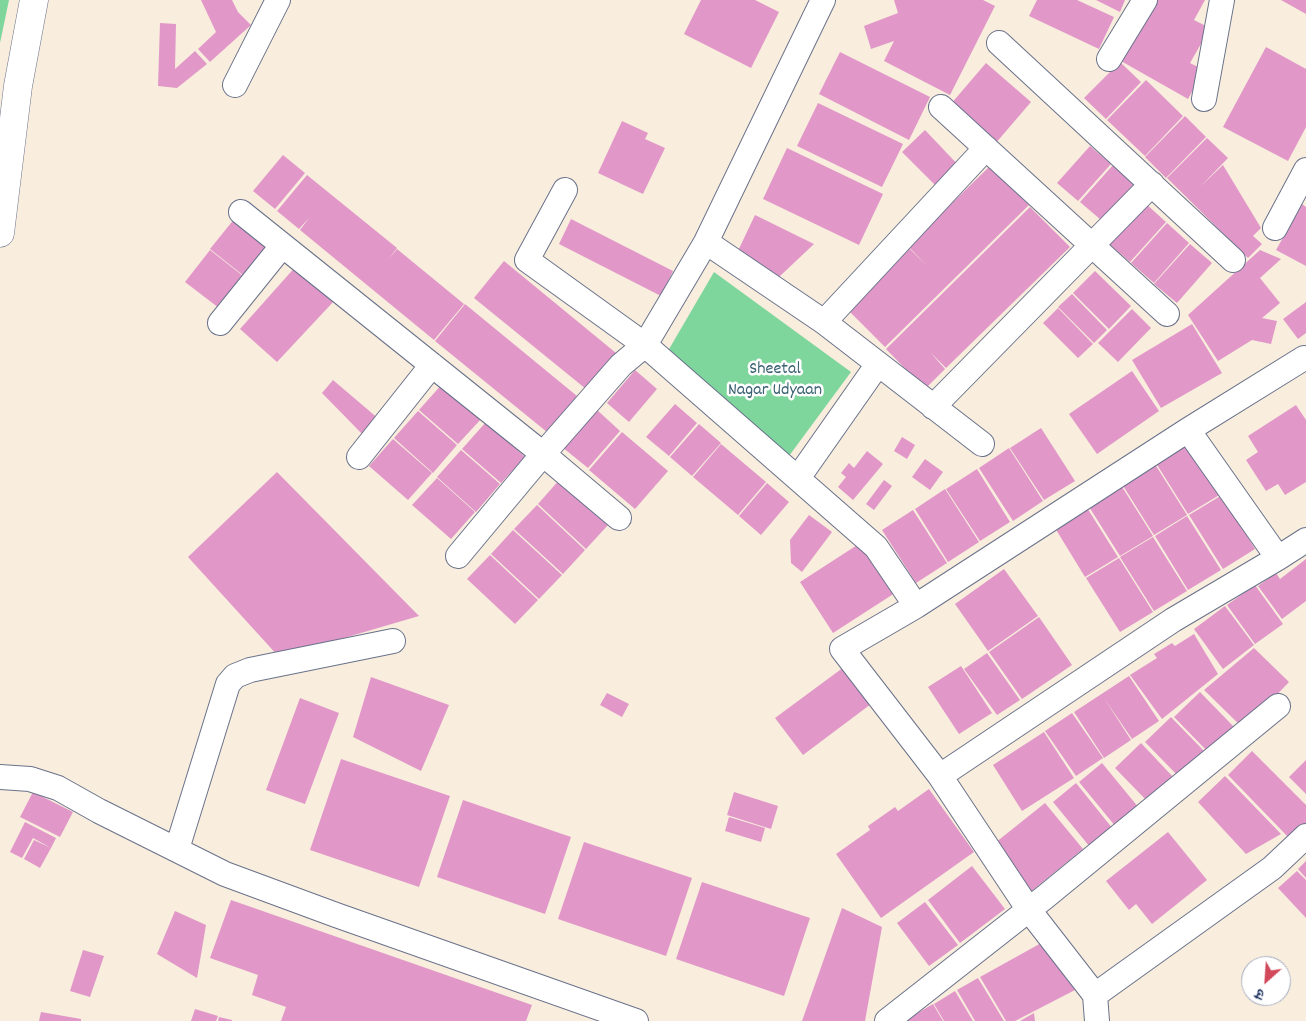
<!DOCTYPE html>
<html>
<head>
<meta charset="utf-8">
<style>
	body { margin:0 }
	#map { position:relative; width:1306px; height:1021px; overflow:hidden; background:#f9eddd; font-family:Dekko,"Playpen Sans Deva",sans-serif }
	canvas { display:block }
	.north { position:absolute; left:1241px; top:956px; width:50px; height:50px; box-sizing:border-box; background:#fff; border:1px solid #a4acbf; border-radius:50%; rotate:206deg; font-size:14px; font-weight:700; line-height:20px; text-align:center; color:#1b2f5e }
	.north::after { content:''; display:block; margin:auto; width:18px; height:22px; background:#d1495b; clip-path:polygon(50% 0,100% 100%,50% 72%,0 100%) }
</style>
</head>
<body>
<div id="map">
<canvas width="1306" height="1021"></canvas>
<div class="north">उ</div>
</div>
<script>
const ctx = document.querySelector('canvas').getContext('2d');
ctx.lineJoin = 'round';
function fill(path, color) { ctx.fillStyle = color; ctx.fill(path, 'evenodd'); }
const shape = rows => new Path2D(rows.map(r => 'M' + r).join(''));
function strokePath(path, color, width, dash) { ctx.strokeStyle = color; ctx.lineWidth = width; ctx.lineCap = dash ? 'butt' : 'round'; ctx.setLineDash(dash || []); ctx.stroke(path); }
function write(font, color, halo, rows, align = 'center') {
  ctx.font = font + ' Dekko,sans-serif'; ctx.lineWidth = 5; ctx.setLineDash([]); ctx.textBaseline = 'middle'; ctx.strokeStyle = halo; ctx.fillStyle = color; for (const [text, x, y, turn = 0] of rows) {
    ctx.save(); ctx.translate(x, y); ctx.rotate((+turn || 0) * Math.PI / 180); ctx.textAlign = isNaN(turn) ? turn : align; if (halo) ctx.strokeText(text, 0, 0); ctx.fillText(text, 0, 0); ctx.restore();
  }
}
const green = shape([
	[0,0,9,0,0,43],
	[714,272,851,372,786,460,665,356]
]);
const building = shape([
	[201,0,232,0,238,12,251,25,210,62,198,49,216,32],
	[701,0,755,0,779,12,751,68,684,34],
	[894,0,983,0,995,6,950,95,884,61,894,41,871,49,864,26,898,13],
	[1037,0,1077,0,1114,17,1099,49,1029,16],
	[1096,0,1125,0,1120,12],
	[1154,0,1205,0,1194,20,1210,28,1190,63,1204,70,1188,99,1121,61],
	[1281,0,1306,0,1306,14],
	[160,23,176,24,175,69,195,51,207,64,177,88,158,86],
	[1266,47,1306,69,1306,127,1288,161,1223,127],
	[840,52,930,97,909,140,819,94],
	[1120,62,1141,82,1106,119,1084,98],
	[986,63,1031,102,995,144,950,105],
	[1146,80,1183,116,1145,156,1107,120],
	[818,103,903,144,882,187,797,146],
	[1185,116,1206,137,1166,178,1145,157],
	[622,121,648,133,645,139,665,148,643,194,598,173],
	[925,130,962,169,940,190,902,152],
	[1207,138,1228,158,1201,186,1223,165,1261,228,1253,236,1262,244,1248,258,1167,178],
	[1090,146,1111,164,1078,201,1057,183],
	[787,148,883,194,859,245,763,199],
	[283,155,305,173,275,209,253,191],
	[1113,165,1134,184,1101,220,1080,202],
	[990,166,1029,205,885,347,845,307,907,246,927,266,908,246],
	[307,175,397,248,388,260,397,249,464,304,434,340,300,230,309,218,299,229,277,211],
	[1144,202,1166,222,1130,262,1108,243],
	[1302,204,1306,207,1306,266,1276,250],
	[1030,207,1070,247,946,368,930,352,945,369,925,389,886,349],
	[755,215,814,244,779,277,736,255],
	[235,218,269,244,244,276,210,249],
	[571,219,673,271,661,296,559,244],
	[1167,223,1189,243,1154,283,1131,263],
	[1190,244,1212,263,1177,303,1154,284],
	[210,250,243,276,219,308,185,282],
	[1260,250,1281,259,1260,278,1280,303,1262,318,1277,321,1271,344,1252,340,1218,361,1188,315],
	[504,261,616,353,586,389,474,298],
	[297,265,335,300,277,362,240,329],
	[1095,271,1131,306,1109,329,1073,293],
	[1072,294,1107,330,1094,343,1058,307],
	[1306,302,1306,333,1298,339,1283,319],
	[465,304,577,396,547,432,435,341],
	[1058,308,1093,344,1078,358,1043,323],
	[1132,309,1151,328,1118,362,1098,343],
	[1192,324,1222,373,1161,408,1132,360],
	[635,370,657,389,629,422,607,403],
	[1132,371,1159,411,1097,454,1069,414],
	[333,380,380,420,365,437,322,393],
	[443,383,482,418,458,444,419,410],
	[675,404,697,423,669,456,646,437],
	[1296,405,1306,420,1306,482,1285,495,1278,484,1266,491,1246,460,1258,452,1248,436],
	[596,409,620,431,588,468,562,447],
	[418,411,457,445,433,473,394,438],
	[486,422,525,457,501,483,462,449],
	[699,424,721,443,692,476,670,457],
	[1041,428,1075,481,1044,500,1010,448],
	[622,432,668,471,635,509,589,470],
	[902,437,915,445,907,459,894,451],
	[393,439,432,473,408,500,369,466],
	[1187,440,1221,494,1188,514,1154,460],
	[721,444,766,482,738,515,693,477],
	[1009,448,1043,501,1013,521,979,468],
	[461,450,500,484,476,512,437,477],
	[867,451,883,464,853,500,838,487,846,477,841,473,849,463,854,468],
	[925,459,943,472,930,490,912,477],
	[1153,461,1187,515,1154,535,1120,481],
	[977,469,1010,522,980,541,946,489],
	[277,472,419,616,279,657,188,557],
	[437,478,475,512,451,539,412,505],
	[560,479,608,525,586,549,538,504],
	[884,480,892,486,874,510,866,504],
	[1119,482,1153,536,1120,556,1086,502],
	[767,483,789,502,761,535,739,516],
	[945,489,979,542,948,562,915,509],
	[1222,495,1255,549,1223,569,1189,515],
	[1084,503,1118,557,1085,577,1052,523],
	[537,505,585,550,563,574,514,529],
	[913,510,947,563,916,583,882,530],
	[809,515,832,532,802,572,791,563,790,540],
	[1187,516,1221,570,1188,590,1155,536],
	[513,530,562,575,539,599,491,554],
	[1153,537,1187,591,1154,611,1120,557],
	[865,540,898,591,833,633,800,582],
	[490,555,538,600,515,624,467,579],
	[1119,558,1153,612,1120,632,1086,578],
	[1306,559,1306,601,1282,619,1258,586,1276,573,1280,579],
	[1004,569,1038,616,988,651,955,604],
	[1255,585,1283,624,1255,644,1227,605],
	[1225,606,1254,645,1223,669,1194,629],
	[1039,617,1072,665,1022,699,989,652],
	[1194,634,1218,674,1162,719,1130,675,1157,658,1154,654,1172,643,1175,646],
	[1254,648,1289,682,1244,729,1204,690],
	[987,653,1020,700,997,715,964,669],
	[961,666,992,713,959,734,928,687],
	[844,667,871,704,803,755,775,718],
	[1129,676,1159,721,1132,739,1104,698,1131,740,1104,758,1074,712],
	[371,677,449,705,421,771,353,737],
	[1200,692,1234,727,1208,752,1174,717],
	[607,693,629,704,622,717,600,705],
	[300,698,339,713,305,804,266,790],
	[1072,713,1103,758,1076,776,1045,731],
	[1171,717,1205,752,1179,777,1145,742],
	[1044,732,1074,778,1022,811,993,765],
	[1141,743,1175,779,1150,804,1115,768],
	[1252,751,1306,805,1306,823,1290,839,1228,775],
	[341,759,450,796,419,887,310,850],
	[1306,760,1306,794,1289,777],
	[1102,763,1139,808,1116,827,1079,782],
	[1225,776,1281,834,1246,854,1198,802],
	[1076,783,1113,829,1090,847,1053,802],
	[929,789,974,852,881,918,836,854,870,830,868,826,895,807,898,811],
	[33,792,73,812,60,837,20,817],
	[734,792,778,806,771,829,727,815],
	[463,800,571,837,545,914,437,877],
	[1045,803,1083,849,1028,894,990,847],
	[729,817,765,828,761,842,725,831],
	[25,822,56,838,51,848,33,838,22,858,10,852],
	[1168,832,1207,880,1152,924,1136,904,1129,910,1106,881],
	[34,840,51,848,40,868,24,859],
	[584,842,692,878,666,956,558,919],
	[1306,861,1306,878,1298,869],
	[972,866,1005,909,960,943,928,900],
	[1297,871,1306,880,1306,918,1278,888],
	[702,882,810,918,784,996,676,959],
	[231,900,532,1005,526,1021,281,1021,286,1007,252,995,258,975,210,958],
	[925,902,958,945,929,966,897,923],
	[842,908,882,927,865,1021,802,1021],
	[175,911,206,925,197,978,157,954],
	[1043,942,1077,989,1015,1021,1006,1021,980,977],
	[83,950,104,956,90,997,70,991],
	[978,978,1004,1021,975,1021,957,990],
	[955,991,973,1021,944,1021,934,1004],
	[933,1004,943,1021,904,1021],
	[195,1009,218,1016,216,1021,191,1021],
	[41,1012,81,1019,81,1021,39,1021],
	[1034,1013,1035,1021,1020,1021],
	[219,1017,232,1020,232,1021,218,1021]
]);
const minor = shape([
	[999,43,1233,260],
	[1109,59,1145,0],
	[235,85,278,0],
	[1204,99,1222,0],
	[941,107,1167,314],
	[565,190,527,260,645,345,876,547,916,606],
	[241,212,543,454,619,518],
	[1275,228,1306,170],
	[706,242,824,322,982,444],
	[824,322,986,148],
	[220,323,282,246],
	[933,407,1152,184],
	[1188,430,1278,558],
	[359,457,432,365],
	[798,478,878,364],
	[458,556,543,454,621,365,645,345,706,242,823,0],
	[940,776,1173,620,1278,558,1306,540],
	[0,777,30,779,58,788,99,811,225,874,336,915,636,1021],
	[177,849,228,684,235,676,250,670,393,641],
	[1095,995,1272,868,1306,836],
	[887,1021,1045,897,1278,706],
	[1097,1021,1095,995,1029,910,940,776,842,649,916,606,1188,430,1304,358]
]);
const tertiary = shape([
	[0,233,18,86,34,0]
]);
const parkNames = [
	["Sheetal",775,371],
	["Nagar Udyaan",775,392]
];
fill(green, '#7ed69c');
fill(building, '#e198c9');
strokePath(minor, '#69728a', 26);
strokePath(tertiary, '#69728a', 29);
strokePath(minor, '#fff', 24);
strokePath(tertiary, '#fff', 28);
write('18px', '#396171', '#fff', parkNames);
</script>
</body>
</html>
